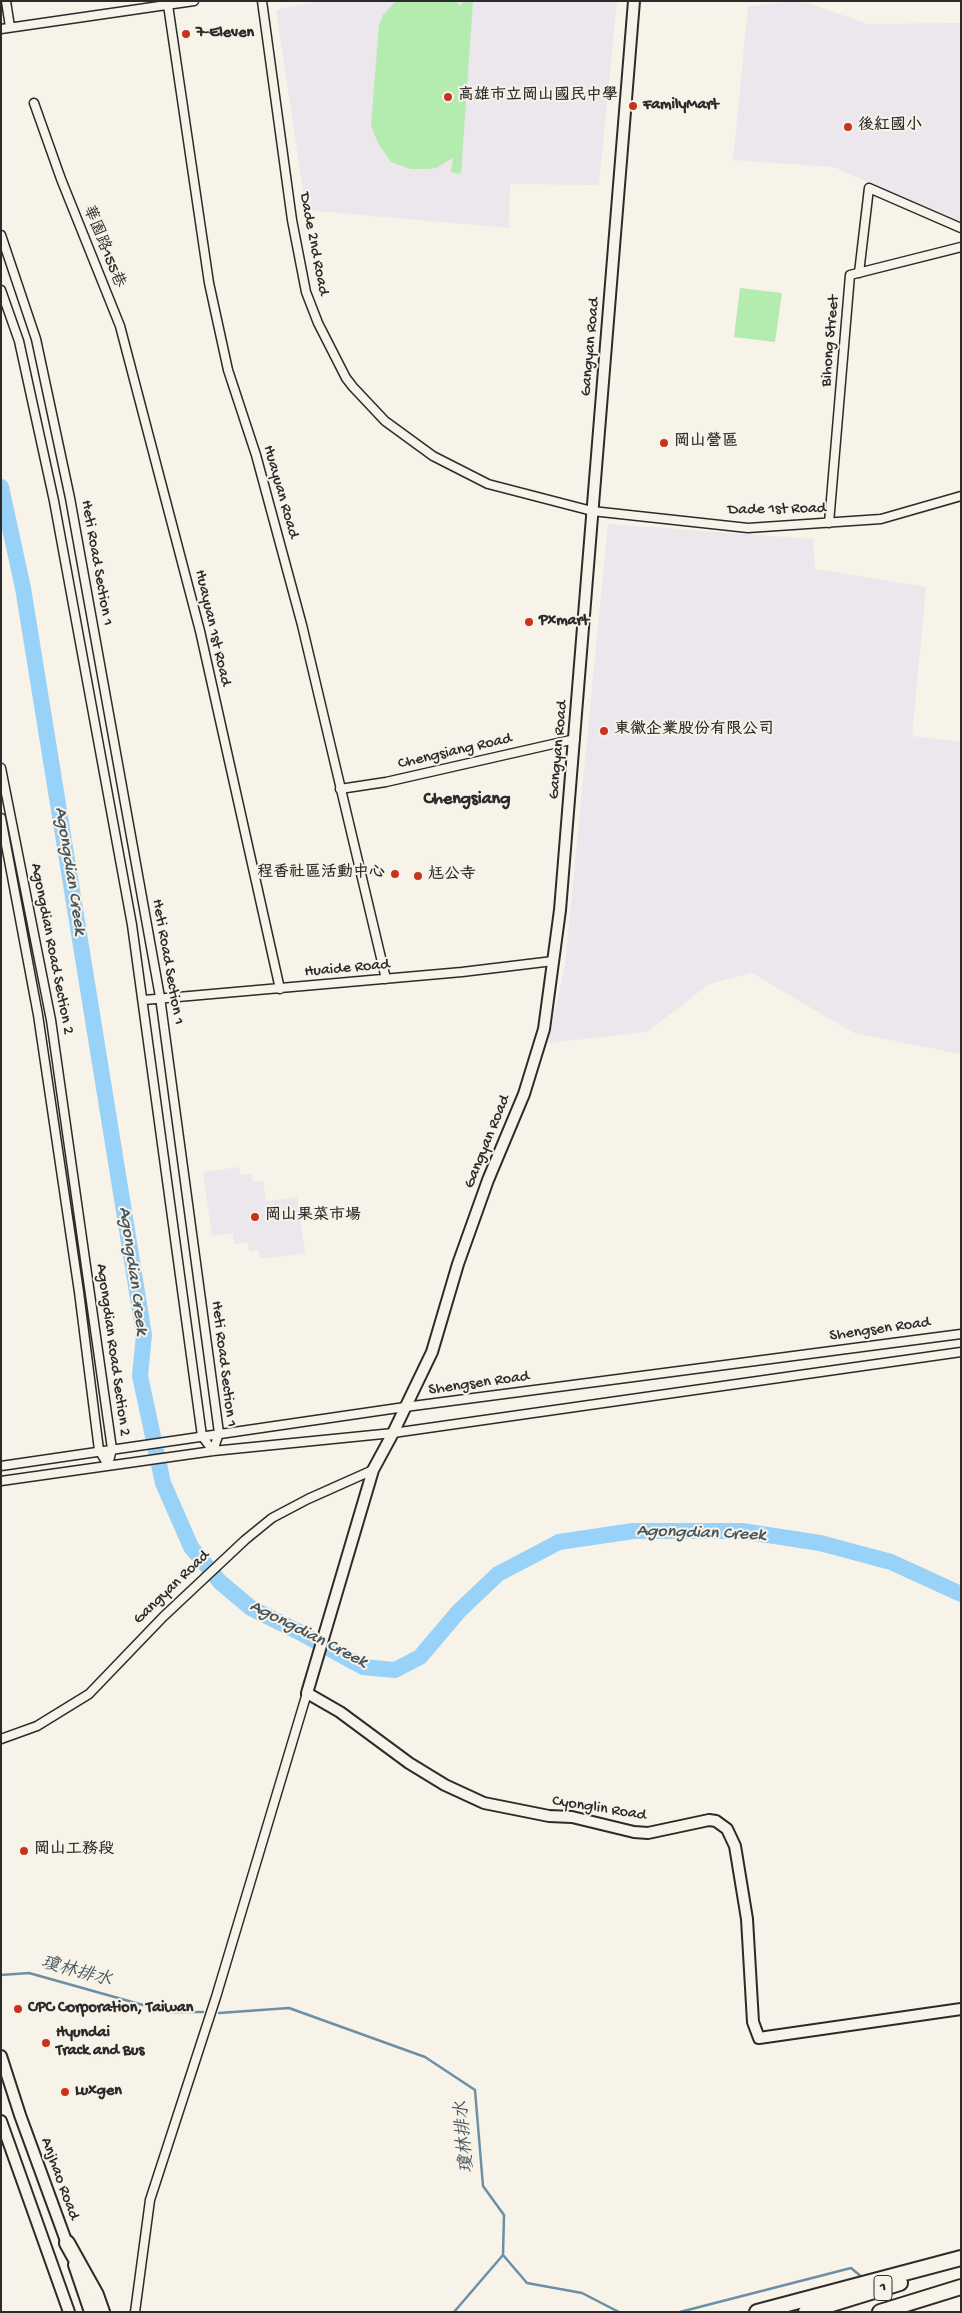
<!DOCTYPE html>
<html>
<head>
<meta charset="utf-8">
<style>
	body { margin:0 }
	#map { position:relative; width:962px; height:2313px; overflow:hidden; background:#f7f3e8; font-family:"Gochi Hand",sans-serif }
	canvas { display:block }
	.frame { position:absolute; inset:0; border:2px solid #2b2b2b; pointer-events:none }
</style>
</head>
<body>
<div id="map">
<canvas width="962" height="2313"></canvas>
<div class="frame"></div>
</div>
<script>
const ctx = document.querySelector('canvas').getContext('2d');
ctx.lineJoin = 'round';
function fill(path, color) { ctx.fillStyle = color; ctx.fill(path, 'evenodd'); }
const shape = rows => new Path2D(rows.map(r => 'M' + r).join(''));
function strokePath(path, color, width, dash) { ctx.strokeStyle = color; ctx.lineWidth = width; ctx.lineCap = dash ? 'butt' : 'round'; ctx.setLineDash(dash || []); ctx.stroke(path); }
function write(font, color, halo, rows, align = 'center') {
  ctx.font = font + ' "Gochi Hand","LXGW WenKai TC",sans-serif'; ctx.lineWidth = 4; ctx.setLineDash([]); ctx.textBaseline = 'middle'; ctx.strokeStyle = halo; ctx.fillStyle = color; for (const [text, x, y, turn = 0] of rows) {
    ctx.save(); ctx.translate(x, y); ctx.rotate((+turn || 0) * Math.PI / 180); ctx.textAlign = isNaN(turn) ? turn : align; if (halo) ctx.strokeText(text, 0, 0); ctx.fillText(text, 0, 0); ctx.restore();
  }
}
const built = shape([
	[319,1,617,1,599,185,510,184,509,228,306,210,276,10],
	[789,1,801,1,868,24,961,23,961,224,834,167,733,160,748,7],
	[608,524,813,539,815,569,926,587,912,736,961,742,961,1054,854,1033,752,973,709,984,647,1032,548,1043,565,965],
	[239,1167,241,1175,251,1174,253,1182,263,1180,266,1201,297,1197,305,1253,260,1259,259,1250,249,1252,248,1242,234,1244,233,1233,212,1236,203,1172]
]);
const green = shape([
	[396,1,455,1,461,6,462,1,473,1,461,174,451,172,453,158,436,168,426,169,411,169,391,162,377,141,371,125,379,25,383,15],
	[740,288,782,293,775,342,734,337]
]);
const stream = shape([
	[1,1975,29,1973,168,2012,203,2012],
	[219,2013,289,2008,425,2057,475,2090,483,2186,504,2215,503,2255,454,2312],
	[503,2255,527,2283,582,2293,619,2312],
	[680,2312,851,2268,863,2278]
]);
const river = shape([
	[1,487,23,588,144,1335,140,1376,163,1483,191,1547,220,1582,251,1608,299,1632,363,1667,395,1670,420,1657,459,1611,498,1574,559,1542,633,1531,742,1531,820,1543,891,1562,961,1594]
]);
const street = shape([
	[6,1,10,27],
	[262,1,292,220,306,292,318,323,346,378,353,387,385,421,433,456,488,484,592,511,748,528,881,519,961,496],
	[168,5,209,283,228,370,256,455,302,625,386,979],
	[1,29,194,1],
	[34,103,61,179,120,326,200,631,280,989],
	[1,235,36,339,70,498,160,997,219,1433,213,1451],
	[859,273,869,188,961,228],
	[1,290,19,341,54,501,132,925,202,1436,213,1451],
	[829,523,850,275,961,247],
	[1,768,51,1020,112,1449,108,1465],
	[340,789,386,782,575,739],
	[1,818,38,1015,79,1292,99,1450,108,1465],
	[144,1000,462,972,553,961],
	[1,1466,405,1407,961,1334],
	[1,1481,213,1451,393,1433,961,1352],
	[1,1739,37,1726,89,1694,163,1617,245,1540,272,1518,308,1499,373,1470],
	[135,2312,150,2200,216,1997,307,1693]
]);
const secondary = shape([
	[634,1,560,910,544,1029,524,1094,488,1180,458,1264,432,1352,393,1433,373,1470,307,1693,340,1712,409,1763,445,1785,484,1803,549,1816,572,1817,634,1832,648,1833,709,1820,716,1821,727,1829,735,1846,747,1919,753,2022,759,2038,961,2009],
	[1,2056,20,2115,69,2249],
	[1,2121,69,2312],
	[74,2265,90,2312]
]);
const highway = shape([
	[67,2243,96,2295,102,2312],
	[757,2312,961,2258],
	[806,2312,900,2283],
	[880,2312,961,2287]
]);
const markers = [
	[186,34,5,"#c8321e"],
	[448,97,5,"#c8321e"],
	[633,106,5,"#c8321e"],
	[848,127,5,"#c8321e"],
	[664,443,5,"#c8321e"],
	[529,622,5,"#c8321e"],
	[604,731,5,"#c8321e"],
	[395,874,5,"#c8321e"],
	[418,876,5,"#c8321e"],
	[255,1217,5,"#c8321e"],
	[24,1851,5,"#c8321e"],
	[18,2009,5,"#c8321e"],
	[46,2043,5,"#c8321e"],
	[65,2092,5,"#c8321e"]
];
const shields = [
	[883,2288,18]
];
const shieldNames = [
	["1",883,2288]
];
const poiNames = [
	["7-Eleven",196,34],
	["高雄市立岡山國民中學",458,97],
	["FamilyMart",643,106],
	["後紅國小",858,127],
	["岡山營區",674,443],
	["Pxmart",539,622],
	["東徽企業股份有限公司",614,731],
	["程香社區活動中心",385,874,"right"],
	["尪公寺",428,876],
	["岡山果菜市場",265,1217],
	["岡山工務段",34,1851],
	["CPC Corporation, Taiwan",28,2009],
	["Hyundai",56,2034],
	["Track and Bus",56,2052],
	["Luxgen",75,2092]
];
const streetNames = [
	["Dade 2nd Road",313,244,79],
	["華園路155巷",103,247,68],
	["Bihong Street",831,341,-85],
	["Gangyan Road",591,347,-85],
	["Huayuan Road",280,492,74],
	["Dade 1st Road",777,510,-1],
	["Heti Road Section 1",96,563,80],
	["Huayuan 1st Road",212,628,77],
	["Gangyan Road",559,750,-85],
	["Chengsiang Road",455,752,-13],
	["Agongdian Road Section 2",51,949,79],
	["Heti Road Section 1",167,962,80],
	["Huaide Road",347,969,-5],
	["Gangyan Road",488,1142,-68],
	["Shengsen Road",880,1330,-8],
	["Agongdian Road Section 2",112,1350,82],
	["Heti Road Section 1",223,1364,83],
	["Shengsen Road",479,1384,-8],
	["Gangyan Road",172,1588,-44],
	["Cyonglin Road",599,1809,9],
	["Anjhao Road",59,2179,70]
];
const neighbourhoodNames = [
	["Chengsiang",467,800]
];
const waterNames = [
	["Agongdian Creek",69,871,81],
	["Agongdian Creek",132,1271,82],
	["Agongdian Creek",701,1534,2],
	["Agongdian Creek",308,1635,27],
	["瓊林排水",76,1973,15],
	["瓊林排水",466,2137,-95]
];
fill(built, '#ece6ed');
fill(green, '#b4ebae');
strokePath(stream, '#6d8fa6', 2.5);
strokePath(river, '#99d2f8', 16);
strokePath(street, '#2b2b2b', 11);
strokePath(secondary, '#2b2b2b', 14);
strokePath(highway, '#2b2b2b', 18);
strokePath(street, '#f7f3e8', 8);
strokePath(secondary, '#f7f3e8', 10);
strokePath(highway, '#f7f3e8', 14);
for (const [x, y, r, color] of markers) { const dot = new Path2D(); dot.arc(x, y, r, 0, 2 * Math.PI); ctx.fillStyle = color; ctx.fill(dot); strokePath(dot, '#f7f3e8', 2); }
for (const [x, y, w] of shields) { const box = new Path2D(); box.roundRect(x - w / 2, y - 12.5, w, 25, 4); ctx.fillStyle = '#f7f3e8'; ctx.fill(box); strokePath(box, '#2b2b2b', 1); }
write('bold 15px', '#2b2b2b', null, shieldNames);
write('bold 16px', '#2b2b2b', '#f7f3e8', poiNames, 'left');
write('16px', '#2b2b2b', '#f7f3e8', streetNames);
write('bold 18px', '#2b2b2b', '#f7f3e8', neighbourhoodNames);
write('italic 18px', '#46555e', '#f7f3e8', waterNames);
</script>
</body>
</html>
